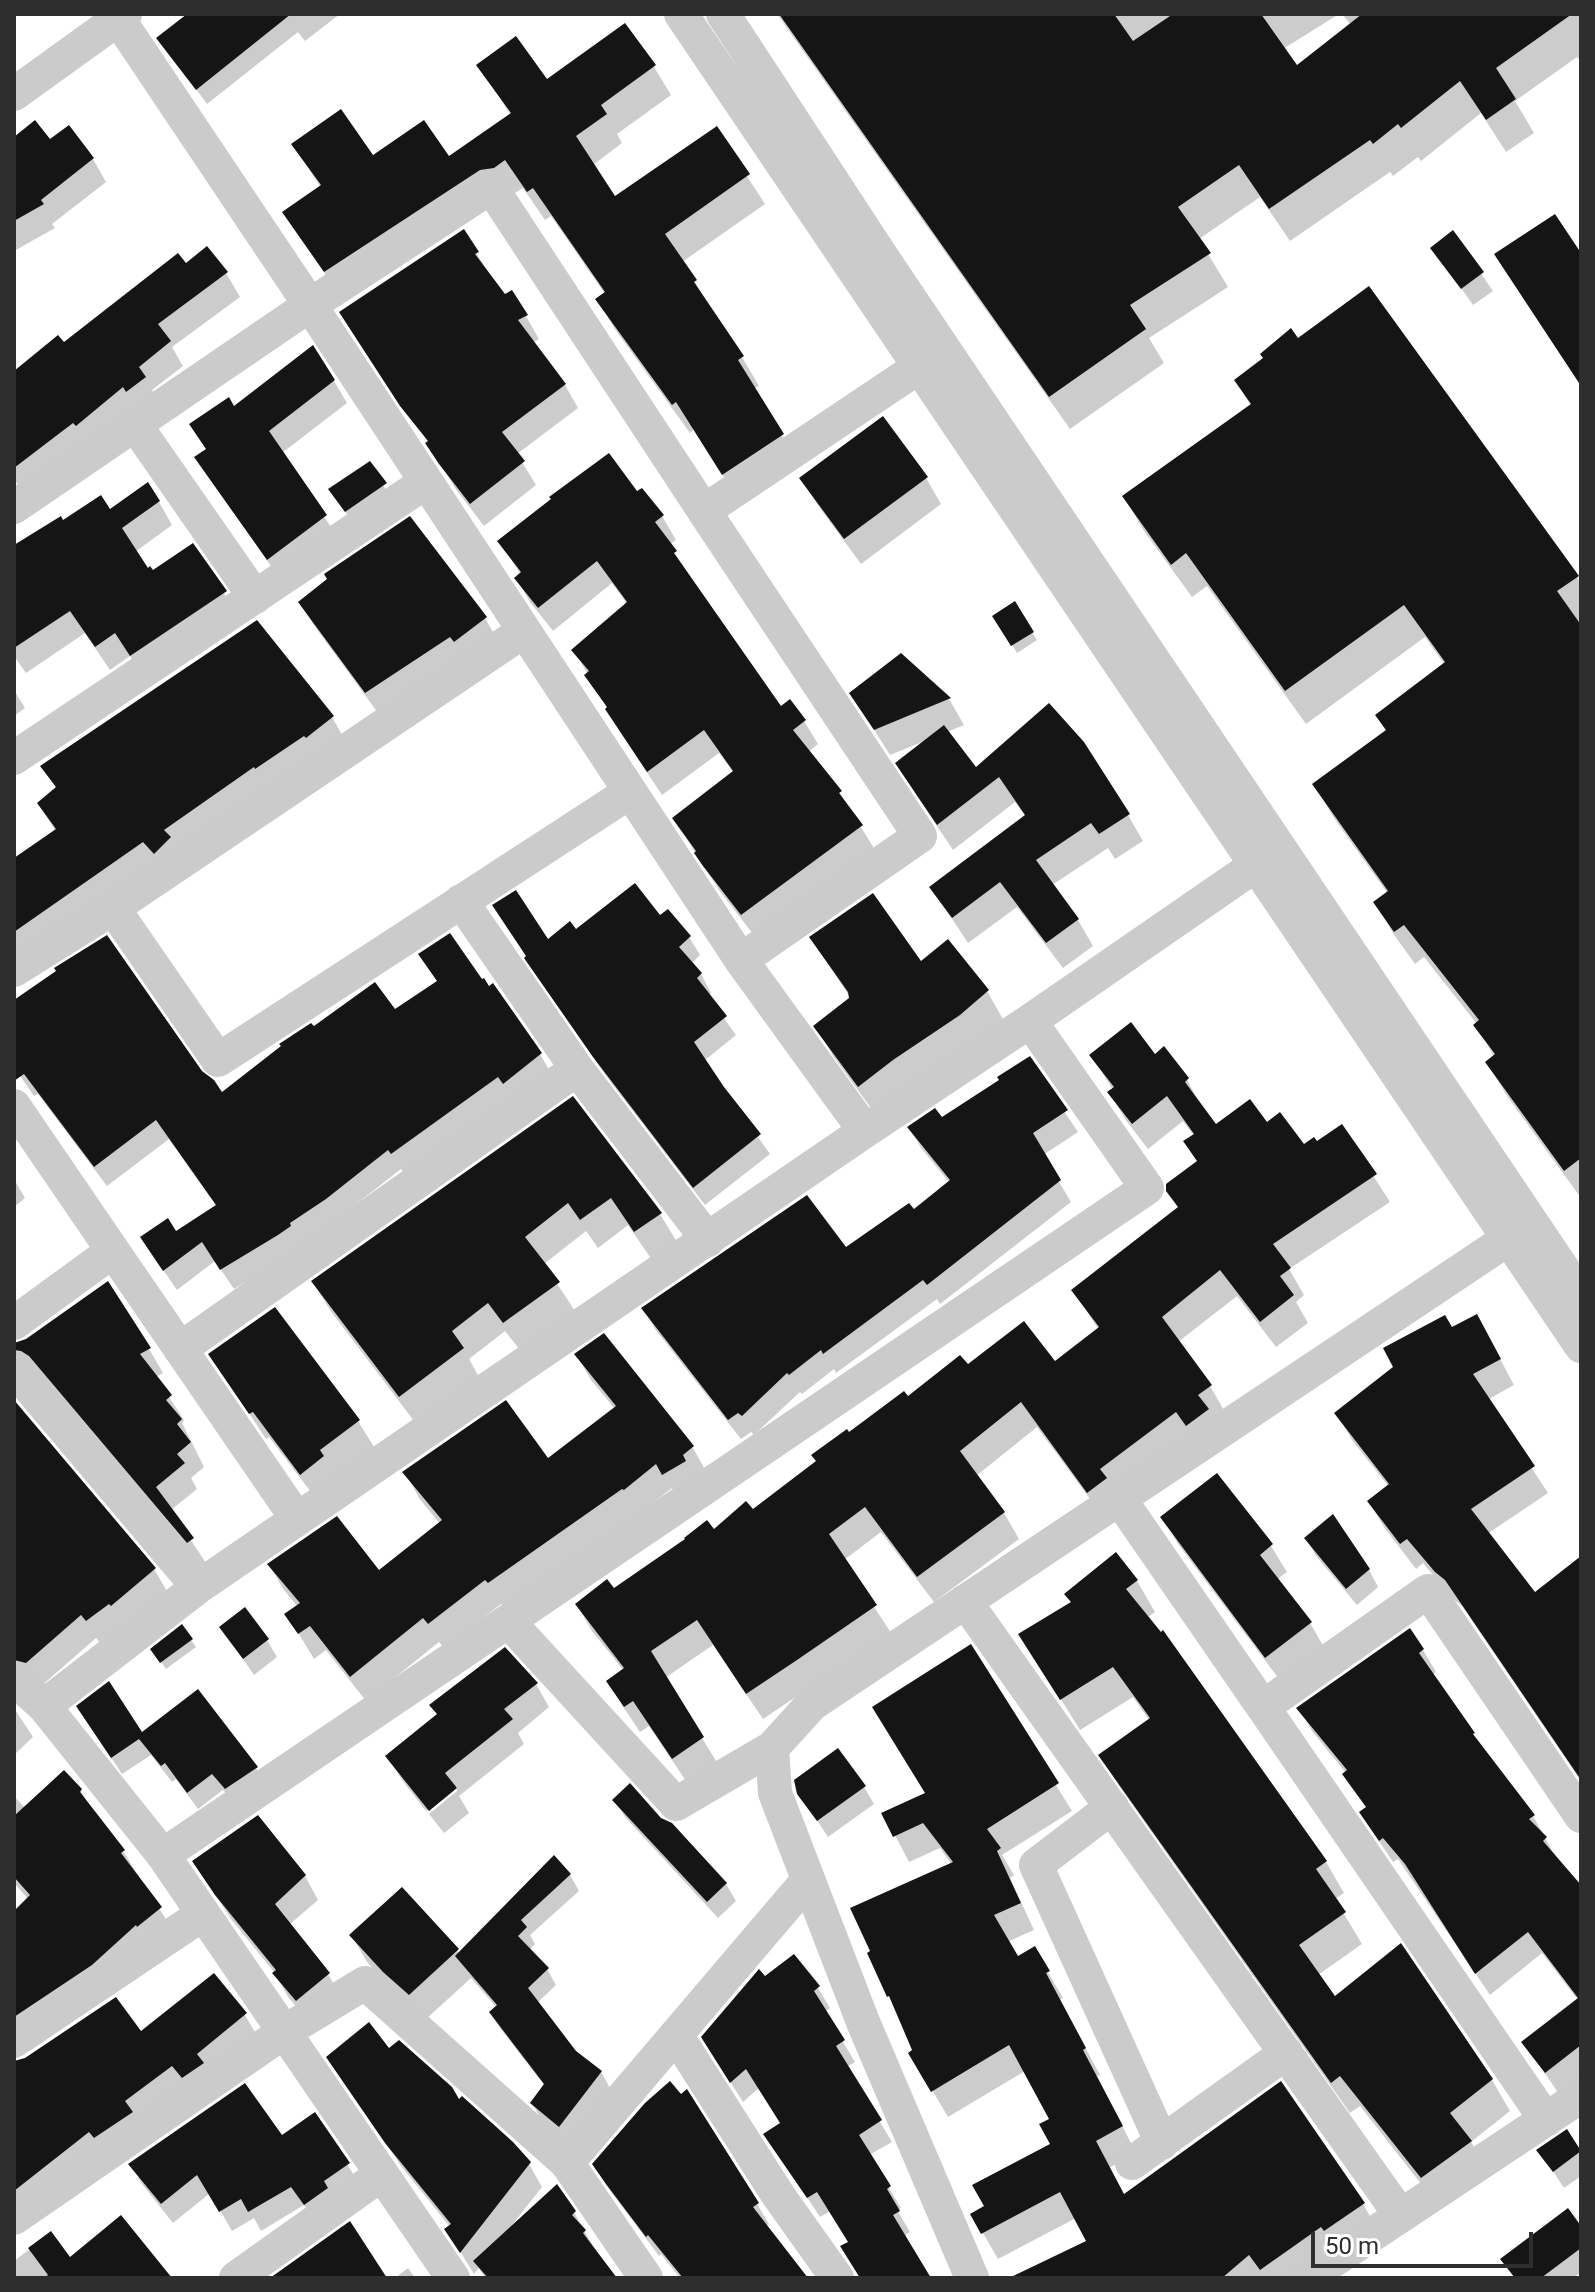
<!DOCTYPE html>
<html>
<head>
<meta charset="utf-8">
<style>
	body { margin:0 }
	#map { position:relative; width:1595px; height:2292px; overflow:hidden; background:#fff; font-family:Roboto,sans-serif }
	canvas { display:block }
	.frame { position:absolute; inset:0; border:16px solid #2e2e2e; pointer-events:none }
	.scale { position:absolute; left:1311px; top:2232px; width:222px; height:36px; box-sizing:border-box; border:4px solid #2e2e2e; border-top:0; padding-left:10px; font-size:24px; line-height:28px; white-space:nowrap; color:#2e2e2e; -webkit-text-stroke:6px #fff; paint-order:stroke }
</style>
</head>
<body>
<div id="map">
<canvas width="1595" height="2292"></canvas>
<div class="frame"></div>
<div class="scale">50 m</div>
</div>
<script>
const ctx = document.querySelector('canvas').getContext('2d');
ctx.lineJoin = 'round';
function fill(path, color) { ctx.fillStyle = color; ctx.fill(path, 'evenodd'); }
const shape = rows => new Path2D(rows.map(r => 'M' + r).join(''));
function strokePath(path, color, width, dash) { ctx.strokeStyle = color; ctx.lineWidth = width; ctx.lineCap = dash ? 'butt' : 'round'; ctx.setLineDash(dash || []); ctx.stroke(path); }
const shadow = shape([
	[190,14,340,14,305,41,298,32,207,104,159,39],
	[777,14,1339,14,1283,49,1297,68,1351,25,1342,14,1581,14,1581,62,1577,57,1515,101,1534,133,1506,152,1481,113,1421,161,1418,157,1393,176,1390,172,1290,241,1260,197,1199,239,1228,287,1149,338,1164,363,1070,429],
	[624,26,654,67,671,95,617,134,622,143,593,165,615,199,716,129,765,204,682,262,742,357,759,386,753,389,799,463,740,502,694,429,690,433,614,328,598,299,605,294,551,216,545,220,523,188,510,196,497,199,342,300,285,212,321,188,294,145,372,158,448,159,511,116,479,65,546,82],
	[14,139,50,142,93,159,106,182,52,224,55,228,14,251],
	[463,232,504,297,512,292,539,339,533,343,565,385,578,408,517,454,536,485,484,526,455,488,429,443,355,336],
	[1453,233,1493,291,1473,305,1433,248],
	[185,266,226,273,240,297,172,347,183,366,152,390,158,402,26,493,14,480,14,374],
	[1298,340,1577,577,1581,584,1581,622,1578,624,1581,628,1581,1198,1507,1096,1487,1062,1494,1057,1477,1024,1424,957,1415,964,1395,936,1375,903,1388,894,1334,818,1314,784,1387,732,1377,716,1445,665,1425,637,1306,724,1207,586,1192,597,1144,531,1124,497,1251,406,1236,380],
	[334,381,347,403,282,453,339,539,281,581,197,457,207,450,234,408],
	[801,478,926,478,941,504,861,564,817,504],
	[383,485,393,502,356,528,331,490],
	[637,494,662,516,676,540,669,545,781,709,804,721,818,744,808,752,840,793,875,850,756,938,719,890,674,819,734,773,719,753,662,795,621,733,574,650,627,604,612,583,553,631,530,602,516,578,521,575,500,542],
	[159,502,172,525,135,552,148,571,152,573,192,545,239,616,146,678,130,656,110,670,85,633,26,673,14,656,14,548,63,523],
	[301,603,485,618,497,639,378,713,313,624],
	[1014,604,1037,640,1017,653,995,616],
	[901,656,949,699,964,725,947,732,976,770,1128,815,1143,841,1115,859,1108,848,1052,885,1078,920,1093,946,1063,968,1017,907,968,943,931,887,1026,817,1015,802,953,850,913,790,925,741,890,755,851,693],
	[14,690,25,708,14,716],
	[332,717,346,742,14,966,14,854,17,858,56,832,39,804,56,788,43,766],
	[660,918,689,937,700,955,691,964,701,974,711,993,708,996,736,1035,704,1061,770,1154,705,1205,606,1076,538,977,547,942,576,932],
	[812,938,921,963,987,991,1004,1021,876,1115,833,1056,816,1026,851,999],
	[482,982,540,1054,552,1075,405,1174,401,1169,290,1256,234,1289,215,1261,177,1290,155,1258,176,1233,217,1207,169,1139,107,1186,38,1094,34,1096,14,1067,14,1002,200,1073,222,1095,313,1029,394,1011],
	[1091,1055,1155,1056,1187,1079,1201,1107,1216,1127,1266,1125,1303,1147,1316,1144,1342,1127,1390,1202,1289,1269,1304,1295,1296,1302,1308,1323,1276,1347,1237,1296,1178,1342,1210,1386,1225,1412,1104,1518,1037,1427,976,1476,1004,1513,1019,1539,934,1602,881,1532,844,1560,891,1633,763,1719,713,1645,665,1678,718,1764,688,1784,649,1726,640,1732,624,1708,609,1682,624,1671,592,1631,577,1605,613,1591,753,1511,817,1463,848,1435,967,1367,1055,1364,1099,1330,1073,1290,1179,1209,1168,1191,1198,1162,1194,1136,1183,1121,1148,1149,1125,1119,1110,1093,1113,1090],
	[1029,1059,1078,1132,1043,1155,1071,1202,940,1304,937,1299,836,1373,834,1369,802,1394,800,1392,754,1435,751,1432,741,1439,655,1329,644,1309,845,1249,913,1212,949,1182,921,1148,910,1128,941,1119,1002,1080],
	[572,1099,660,1214,677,1242,652,1260,628,1225,598,1248,586,1231,544,1264,575,1311,520,1350,505,1331,469,1359,479,1377,417,1425,330,1310,313,1282],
	[14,1179,25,1198,14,1207],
	[1451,1330,1491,1342,1514,1385,1487,1400,1548,1493,1487,1534,1535,1595,1581,1558,1581,1781,1462,1606,1452,1598,1423,1563,1416,1569,1384,1527,1369,1502,1389,1487,1352,1440,1337,1414],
	[604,1336,693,1448,707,1473,678,1499,672,1488,639,1514,504,1607,501,1604,444,1648,439,1642,366,1701,326,1650,314,1659,287,1614,298,1607,284,1590,269,1565,378,1572,440,1524,419,1498,405,1472,547,1461,615,1409,591,1380,577,1355],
	[14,1344,149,1349,163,1373,156,1377,184,1420,182,1423,204,1467,191,1478,197,1489,171,1510,206,1563,202,1566,14,1379],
	[210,1354,358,1421,374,1447,317,1500,269,1437,266,1439],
	[14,1403,154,1569,168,1593,101,1644,96,1638,40,1687,14,1689],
	[1217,1476,1271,1546,1287,1572,1276,1580,1310,1623,1325,1649,1282,1683,1178,1544,1163,1517],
	[1306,1538,1369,1570,1378,1587,1357,1605,1316,1556],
	[1137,1581,1155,1612,1147,1618,1326,1862,1344,1893,1335,1899,1362,1944,1318,1975,1334,1999,1492,2080,1510,2111,1471,2142,1489,2173,1440,2208,1360,2106,1350,2113,1119,1786,1101,1755,1149,1720,1133,1697,1080,1730,1021,1635,1072,1604,1066,1594],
	[221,1627,267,1640,277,1657,254,1675],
	[191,1640,196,1647,166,1669,158,1657],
	[970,1647,1072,1811,1002,1855,1014,1875,1010,1878,1034,1930,1007,1942,1017,1959,1034,1948,1063,1998,1060,2000,1100,2075,1097,2076,1136,2153,1109,2168,1124,2196,1363,2204,1378,2230,1301,2278,1014,2278,1089,2242,1076,2218,998,2259,983,2233,973,2214,986,2207,1052,2145,1052,2120,1025,2071,948,2117,911,2054,915,2051,869,1954,952,1865,940,1848,909,1862,884,1814,927,1794],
	[1423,1650,1436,1672,1432,1675,1485,1754,1533,1816,1558,1861,1581,1888,1581,2077,1559,2094,1524,2042,1578,2000,1542,1953,1490,1995,1398,1859,1393,1862,1375,1835,1362,1813,1367,1809,1346,1773,1312,1731,1299,1709],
	[536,1684,549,1707,518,1733,524,1744,459,1796,469,1813,444,1833,429,1814,457,1791,457,1786,426,1811,402,1780,388,1757,438,1716,432,1705],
	[14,1708,33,1737,14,1755],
	[89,1724,141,1734,256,1768,266,1785,236,1805,223,1790,198,1809,176,1779,172,1782,151,1755,122,1774],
	[864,1787,874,1804,828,1837,799,1793],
	[81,1791,93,1812,123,1851,174,1932,14,2052,14,1914,28,1899,14,1883,14,1796,25,1808],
	[615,1800,660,1819,726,1884,736,1901,718,1918,625,1817],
	[194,1862,305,1876,318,1900,289,1925,328,1974,341,1997,311,2023,288,1997,275,1973,231,1919],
	[570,1875,579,1891,530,1935,535,1944,529,1950,547,1969,556,1985,537,2003,575,2052,601,2072,610,2088,568,2141,541,2119,532,2103,545,2086,500,2028,491,2013,497,2008,471,1978,425,2020,401,1999,367,1962,352,1936,457,1950,459,1954],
	[794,1957,818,1988,830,2008,825,2012,855,2062,847,2067,892,2142,869,2155,901,2208,897,2210,910,2232,903,2237,927,2278,861,2278,850,2243,830,2211,820,2217,766,2135,782,2124,759,2088,743,2102,715,2058,765,1979],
	[214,1975,245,2015,259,2039,14,2226,14,2063,141,2034],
	[389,2050,459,2102,529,2164,542,2187,512,2225,574,2212,596,2252,615,2278,485,2278,479,2268,474,2274,447,2230,450,2227,401,2166,328,2057],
	[314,2115,360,2184,317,2224,304,2205,261,2231,254,2218,232,2231,210,2193,173,2223,142,2184,131,2164,282,2137],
	[1567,2132,1581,2151,1581,2176,1564,2188,1539,2150],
	[595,2165,757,2204,769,2224,766,2226,805,2277,808,2275,810,2278,680,2278,661,2254,659,2256,606,2185],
	[1581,2229,1581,2272,1573,2278,1514,2278,1503,2259],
	[50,2234,70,2259,168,2278,14,2278,14,2261],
	[408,2268,415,2278,395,2278]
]);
const building = shape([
	[187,14,291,14,196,90,156,38],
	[779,14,1114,14,1133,41,1173,14,1261,14,1297,65,1362,14,1572,14,1496,68,1516,99,1486,120,1460,81,1401,128,1398,124,1373,144,1370,140,1269,209,1239,165,1178,207,1211,253,1130,305,1146,329,1049,397],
	[625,23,656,65,601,105,607,114,576,136,615,196,717,126,750,174,665,234,697,280,694,282,744,356,738,360,784,434,722,475,676,402,672,405,595,299,605,292,533,188,527,192,505,160,494,168,480,170,324,272,282,212,321,185,291,144,341,109,373,155,424,120,449,156,511,113,476,65,516,36,547,79],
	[35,120,50,139,69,125,94,158,41,200,44,204,14,221,14,137],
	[1555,214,1581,253,1581,386,1494,254],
	[464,229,479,252,475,254,505,294,512,290,528,315,518,320,566,384,502,432,525,461,470,504,439,464,425,443,428,441,400,406,339,312],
	[1453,230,1484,272,1461,289,1430,248],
	[207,246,228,272,158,324,171,341,139,367,146,377,126,392,123,387,76,426,73,423,14,468,14,371,58,335,64,342,178,253,186,263],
	[1369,286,1579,576,1557,591,1581,625,1581,1158,1564,1171,1485,1062,1495,1054,1473,1025,1479,1020,1404,925,1394,932,1373,902,1388,891,1312,784,1386,730,1375,715,1445,662,1404,605,1285,691,1186,553,1171,565,1122,496,1251,404,1234,380,1263,358,1260,354,1291,328,1298,338],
	[313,345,335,380,269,431,327,515,267,560,194,457,206,449,189,424,229,397,234,406],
	[883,416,928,477,844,539,799,478],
	[609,453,637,491,642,488,664,515,655,522,677,551,674,553,781,706,790,699,806,720,793,730,842,791,839,793,863,825,741,915,703,866,694,853,696,851,672,818,733,771,704,730,647,772,605,709,607,707,584,675,589,671,571,650,627,602,597,561,538,608,514,578,521,572,497,541,551,499,549,497],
	[370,461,387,483,345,512,328,489],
	[148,482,160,501,122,528,148,568,150,566,153,570,193,543,227,591,130,656,115,633,95,647,70,611,14,648,14,545,61,516,63,520,101,495,110,509],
	[410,516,487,617,454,642,450,637,365,693,298,602,327,579,324,574],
	[1015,601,1034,632,1011,646,992,616],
	[257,620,334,716,306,738,304,736,255,769,254,767,164,830,171,837,154,854,143,842,14,932,14,858,56,829,37,803,56,787,40,766],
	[901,653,951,698,874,730,849,693],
	[1049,703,1084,742,1130,814,1099,834,1091,823,1036,860,1079,919,1046,943,1000,882,952,918,929,887,1025,815,999,777,937,825,895,763,944,725,976,767],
	[635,883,660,915,668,909,691,936,679,947,702,973,697,978,727,1016,694,1042,724,1087,761,1134,693,1188,593,1057,524,958,526,956,492,905,516,890,548,939,570,921,576,929],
	[873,893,921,961,948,939,989,990,960,1015,893,1060,858,1087,813,1026,849,998,848,992,809,937],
	[450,933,482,979,484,978,489,986,493,983,542,1053,503,1084,498,1077,391,1154,388,1150,326,1199,290,1223,291,1226,278,1235,220,1270,202,1242,163,1271,140,1237,168,1218,176,1231,216,1205,156,1120,94,1167,24,1074,14,1081,14,1000,56,971,54,968,107,935,202,1071,214,1080,222,1092,281,1046,279,1044,311,1023,314,1026,375,982,395,1009,437,981,418,954],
	[1131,1022,1155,1054,1164,1046,1189,1078,1185,1082,1216,1124,1250,1099,1267,1122,1280,1112,1304,1144,1314,1137,1317,1141,1342,1124,1377,1174,1273,1244,1291,1268,1280,1276,1294,1295,1260,1322,1220,1270,1162,1317,1212,1385,1198,1395,1209,1409,1186,1426,1176,1412,1100,1469,1107,1478,1087,1493,1021,1402,960,1451,1005,1512,917,1577,865,1507,829,1534,877,1605,797,1660,746,1694,697,1620,651,1651,704,1737,672,1759,633,1701,624,1707,606,1681,624,1668,575,1604,607,1579,614,1588,685,1539,684,1538,707,1520,714,1529,746,1501,753,1509,816,1461,811,1455,847,1429,849,1432,904,1391,908,1396,960,1355,968,1364,1024,1321,1055,1361,1099,1327,1071,1290,1178,1207,1166,1191,1166,1184,1197,1161,1183,1141,1194,1134,1167,1096,1132,1124,1107,1092,1114,1087,1089,1055],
	[1030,1056,1068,1110,1033,1133,1061,1180,927,1285,923,1280,823,1354,821,1350,789,1375,787,1373,742,1416,738,1413,728,1420,641,1308,807,1195,846,1247,909,1203,914,1209,950,1180,907,1127,935,1108,942,1117,999,1080,997,1077],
	[573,1096,662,1213,634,1232,611,1198,580,1220,568,1203,525,1237,560,1282,503,1323,488,1303,452,1331,464,1348,399,1397,311,1281],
	[108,1281,151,1348,140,1354,172,1395,166,1400,182,1419,177,1424,191,1442,177,1454,185,1463,156,1487,194,1538,187,1543,29,1356,21,1351,14,1350,14,1343,26,1339],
	[275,1307,360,1420,320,1450,324,1456,300,1475,253,1412,249,1414,208,1354],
	[1477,1314,1501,1359,1473,1374,1535,1466,1471,1509,1535,1592,1581,1556,1581,1780,1445,1580,1435,1572,1407,1539,1400,1544,1367,1501,1389,1484,1334,1413,1393,1367,1383,1348,1445,1315,1452,1327],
	[604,1333,694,1446,683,1455,686,1461,662,1475,656,1464,624,1490,622,1489,488,1583,485,1580,428,1624,423,1618,350,1677,310,1626,298,1634,284,1614,300,1603,267,1564,337,1516,379,1570,442,1520,402,1472,506,1400,548,1458,616,1406,574,1354],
	[14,1400,156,1568,111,1606,109,1604,86,1621,81,1615,26,1663,14,1660],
	[1217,1473,1273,1544,1260,1555,1312,1622,1265,1658,1160,1517],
	[1333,1514,1370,1569,1346,1589,1304,1538],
	[1116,1552,1138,1580,1126,1589,1161,1632,1163,1630,1327,1861,1316,1869,1346,1912,1299,1945,1335,1996,1401,1943,1493,2079,1450,2113,1472,2141,1421,2178,1340,2076,1331,2083,1098,1755,1150,1718,1113,1667,1060,1700,1018,1634,1071,1602,1064,1594],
	[245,1607,269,1639,243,1659,219,1627],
	[182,1624,193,1639,160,1663,150,1649],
	[1410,1628,1424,1649,1419,1653,1475,1733,1473,1734,1535,1815,1529,1819,1547,1837,1543,1841,1581,1885,1581,2045,1545,2073,1521,2042,1578,1998,1528,1932,1475,1974,1405,1864,1383,1838,1379,1841,1359,1812,1366,1807,1342,1774,1347,1770,1296,1708],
	[971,1644,1059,1783,987,1829,1001,1848,997,1851,1021,1903,994,1915,1018,1956,1035,1946,1050,1971,1046,1973,1086,2048,1083,2050,1123,2126,1096,2141,1124,2194,1281,2081,1365,2203,1324,2231,1321,2227,1260,2270,1249,2255,1222,2278,1009,2278,1086,2241,1060,2192,981,2234,970,2214,984,2206,972,2185,1050,2144,1039,2124,1049,2119,1009,2045,931,2092,908,2053,912,2050,889,1996,887,1997,867,1953,870,1951,850,1908,953,1862,923,1823,893,1837,881,1813,925,1793,872,1707],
	[505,1647,538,1683,504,1709,513,1719,445,1773,457,1788,429,1811,385,1756,437,1714,429,1705],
	[109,1681,142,1732,198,1689,258,1767,225,1789,212,1774,187,1793,165,1763,161,1766,139,1739,111,1758,76,1706],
	[838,1748,866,1786,817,1821,797,1794,794,1780],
	[64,1770,82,1789,80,1792,125,1850,121,1853,162,1907,137,1927,136,1925,92,1965,14,2017,14,1911,30,1895,14,1877,14,1816],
	[630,1783,661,1818,672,1823,727,1883,707,1902,612,1800],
	[258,1815,306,1875,275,1904,330,1973,296,2001,272,1973,276,1970,215,1895,192,1861],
	[554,1855,571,1874,521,1920,527,1927,518,1936,549,1968,528,1988,576,2051,602,2071,559,2127,530,2103,544,2084,489,2012,497,2005,455,1956],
	[402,1887,459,1949,409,1995,383,1972,349,1935],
	[794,1954,820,1986,814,1991,845,2040,836,2046,882,2120,859,2135,891,2186,887,2189,900,2211,893,2215,931,2278,860,2278,840,2246,848,2242,817,2192,807,2198,763,2134,780,2123,746,2069,730,2083,701,2037,759,1969,765,1976],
	[214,1973,247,2013,197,2054,204,2063,182,2078,172,2066,125,2101,133,2112,94,2138,89,2132,14,2191,14,2061,25,2058,116,1997,141,2031],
	[369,2022,389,2048,399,2040,452,2087,459,2099,462,2096,513,2142,531,2162,460,2253,444,2229,451,2224,385,2143,326,2057],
	[670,2081,681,2094,687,2089,759,2203,753,2207,808,2278,683,2278,648,2235,646,2237,606,2184,592,2164,645,2103],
	[245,2083,282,2135,315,2112,350,2163,324,2181,328,2188,304,2205,291,2187,248,2212,241,2199,219,2212,197,2175,161,2204,128,2164],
	[1567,2129,1581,2151,1553,2172,1536,2150],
	[557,2184,576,2211,572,2215,586,2230,583,2233,617,2278,488,2278,473,2261],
	[1568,2208,1581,2226,1581,2248,1541,2278,1515,2278,1500,2259],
	[121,2215,172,2278,44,2278,48,2275,28,2248,51,2231,70,2257],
	[350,2221,387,2278,270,2278]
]);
const minor = shape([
	[115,14,310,305,491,187,704,511],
	[681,14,1581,1346],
	[723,14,882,257,1581,1296],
	[14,94,125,14],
	[136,426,255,597],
	[14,507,310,305,741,960],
	[14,758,426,482],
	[113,908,218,1060,630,792],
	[14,970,113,908,524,631],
	[577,1069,708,1240],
	[14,1106,113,1251],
	[865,1131,741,960,920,836,704,511,919,367],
	[14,1323,113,1251,297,1519],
	[180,1349,577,1069,461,901],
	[14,1369,198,1587],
	[1119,1498,1263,1707,1428,1591,1581,1816],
	[965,1601,1401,2216],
	[508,1621,676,1804,772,1748],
	[14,1679,44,1706],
	[1263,1707,1546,2120],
	[1112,1807,1036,1865,1162,2143],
	[163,1855,1147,1188,1030,1021],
	[676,2035,778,2195,837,2278],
	[14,2041,203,1914],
	[567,2163,646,2278],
	[1132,2163,1286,2053],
	[14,2218,284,2032,365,1983,567,2163,808,1880],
	[236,2278,382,2174],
	[453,2278,163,1855,44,1706,198,1587,865,1131,1030,1021,1256,865],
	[972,2278,863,2022,775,1793,772,1748,812,1704,1508,1239],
	[1307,2278,1581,2096]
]);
fill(shadow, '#0003');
fill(building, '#151515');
strokePath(minor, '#cbcbcb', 34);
</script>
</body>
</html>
